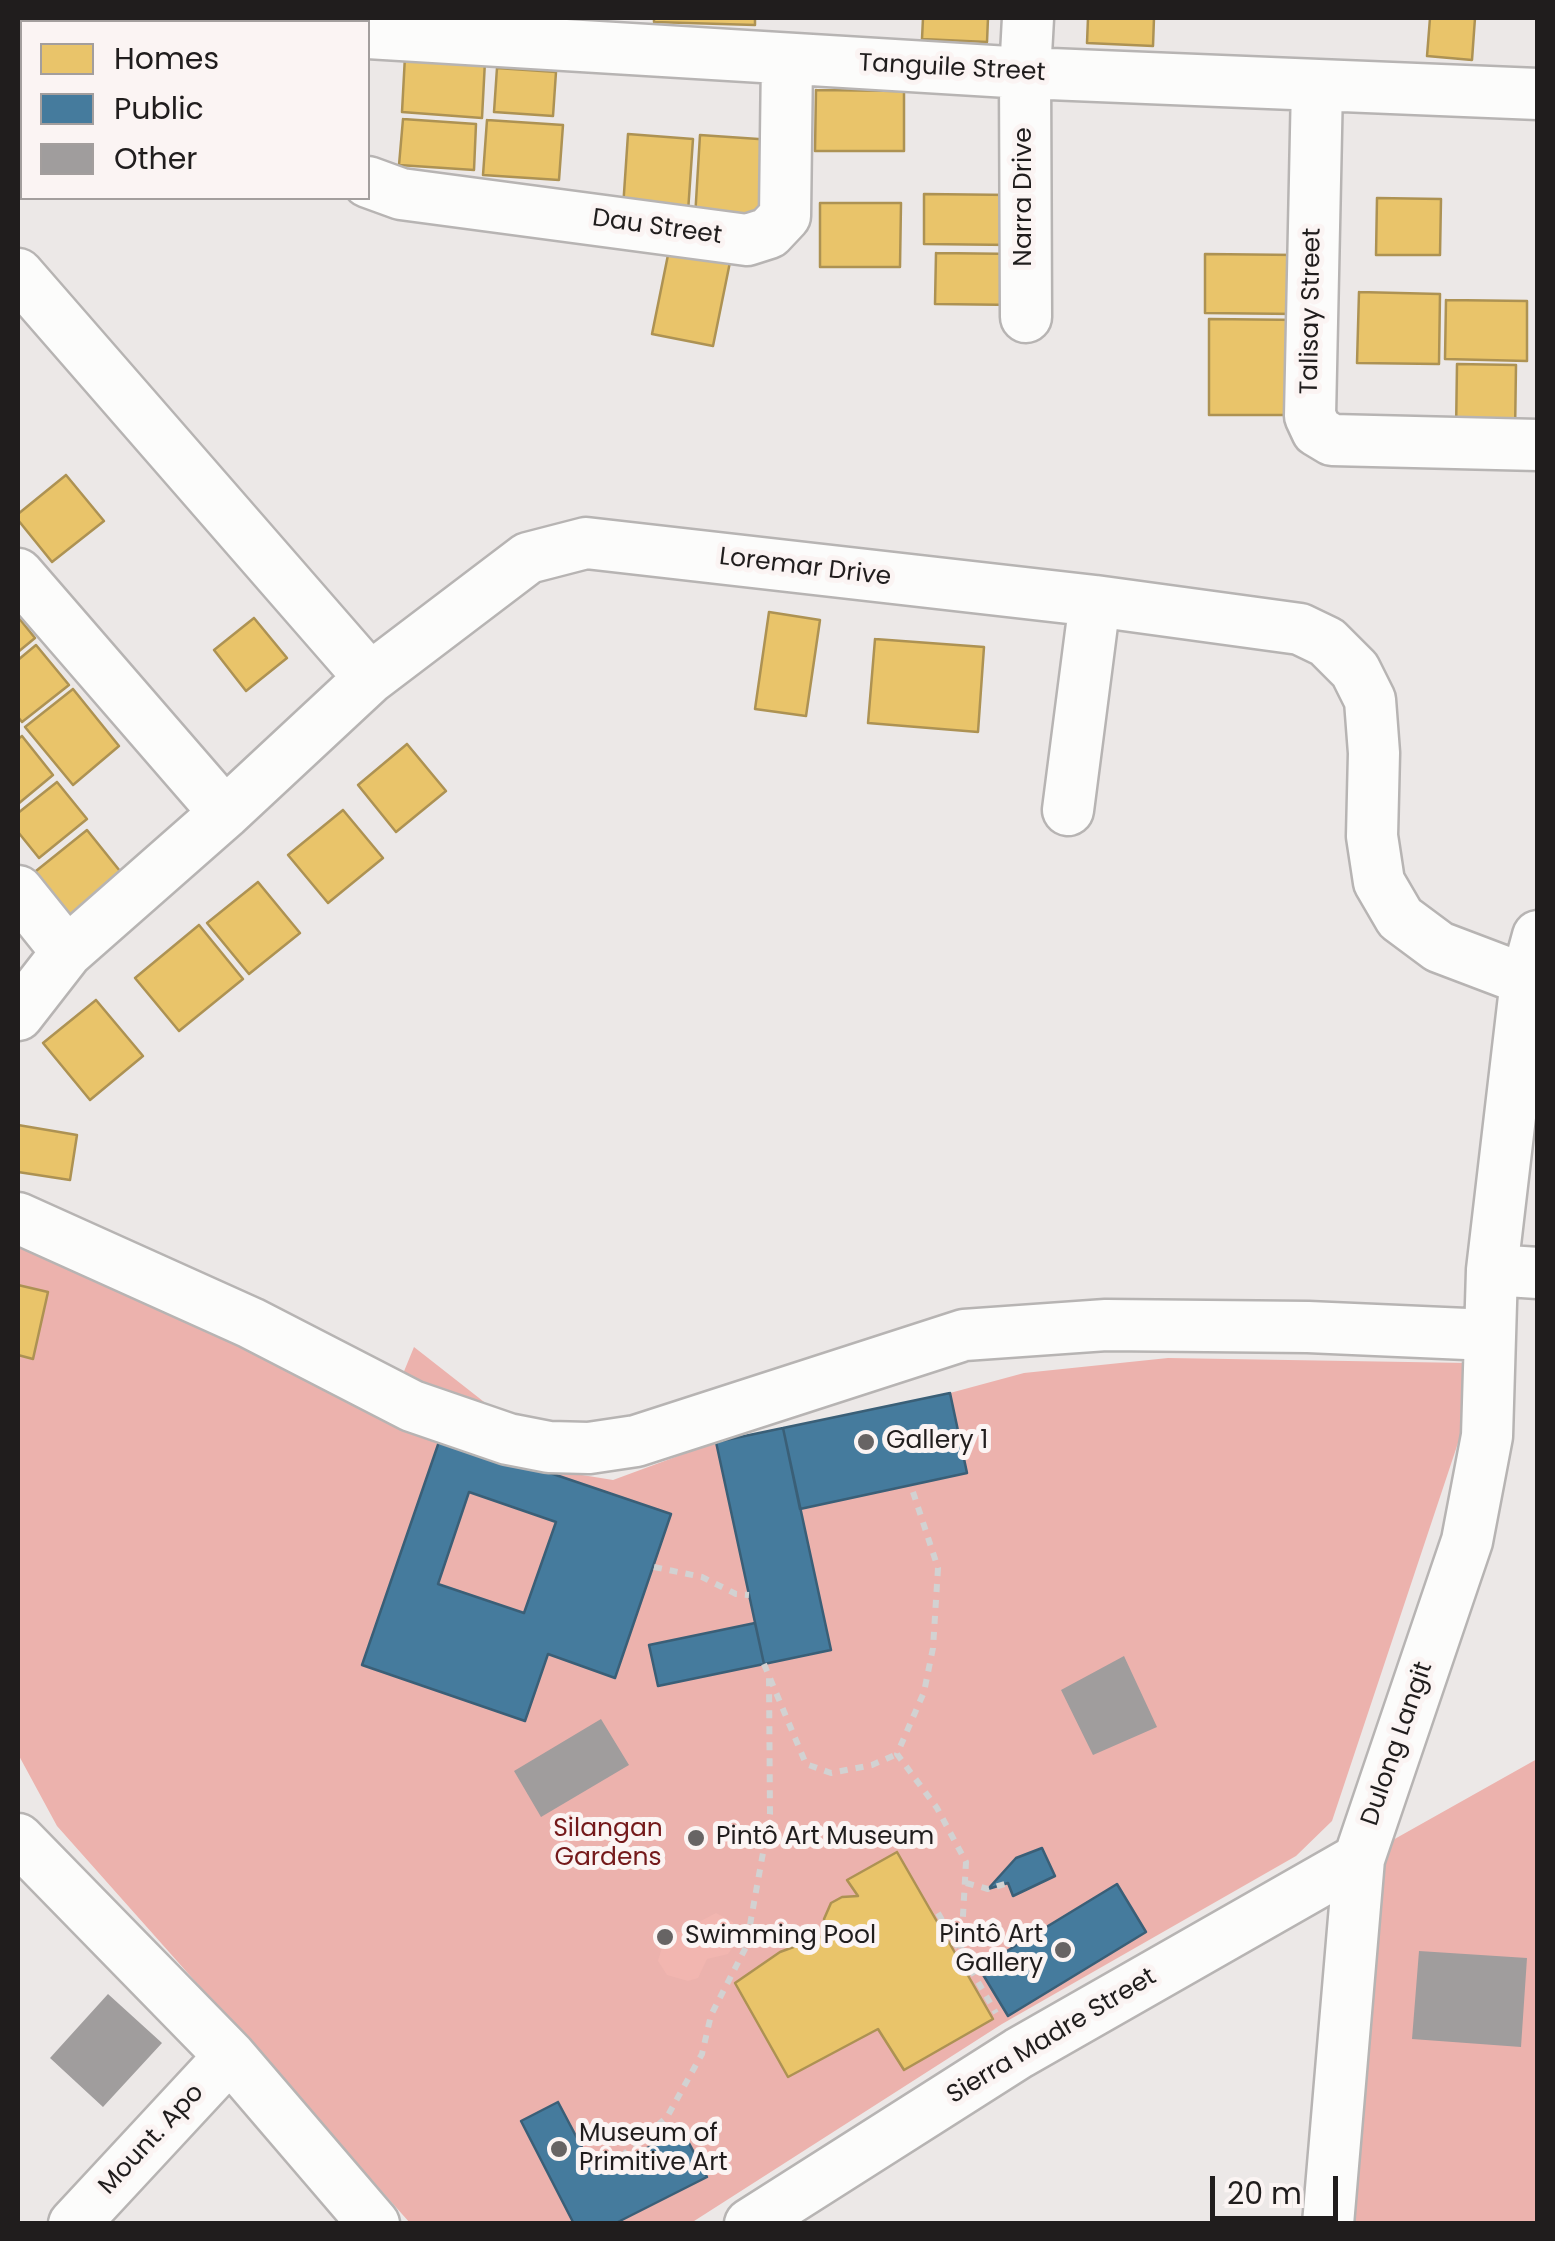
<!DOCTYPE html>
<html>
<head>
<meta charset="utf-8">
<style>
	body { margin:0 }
	#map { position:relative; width:1555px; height:2241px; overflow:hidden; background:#ece8e7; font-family:Poppins,sans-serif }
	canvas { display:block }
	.frame { position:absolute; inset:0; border:20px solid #201d1d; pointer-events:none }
	.legend { position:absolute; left:20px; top:20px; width:350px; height:180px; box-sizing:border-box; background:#fbf4f3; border:2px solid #a39e9d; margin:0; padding:12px 18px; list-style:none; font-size:30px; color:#201d1d }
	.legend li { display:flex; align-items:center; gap:20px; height:50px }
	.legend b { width:50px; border:2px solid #a39e9d }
	.scale { position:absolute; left:1210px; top:2176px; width:128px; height:45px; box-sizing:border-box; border:5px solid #201d1d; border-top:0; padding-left:12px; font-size:30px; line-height:35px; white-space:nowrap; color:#201d1d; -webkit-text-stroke:8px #fbf4f3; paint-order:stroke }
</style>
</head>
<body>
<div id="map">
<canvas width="1555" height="2241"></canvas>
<div class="frame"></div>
<ul class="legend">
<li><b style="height:28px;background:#e9c46a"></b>Homes</li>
<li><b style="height:28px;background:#457b9d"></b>Public</li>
<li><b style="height:28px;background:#a09d9d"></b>Other</li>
</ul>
<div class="scale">20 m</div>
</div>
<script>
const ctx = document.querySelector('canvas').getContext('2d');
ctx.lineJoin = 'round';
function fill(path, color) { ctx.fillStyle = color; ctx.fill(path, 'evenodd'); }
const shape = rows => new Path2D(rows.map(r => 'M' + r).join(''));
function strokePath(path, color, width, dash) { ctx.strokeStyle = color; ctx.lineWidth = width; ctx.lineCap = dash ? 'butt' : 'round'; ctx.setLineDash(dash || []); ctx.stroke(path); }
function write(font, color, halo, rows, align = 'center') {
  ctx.font = font + ' Poppins,sans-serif'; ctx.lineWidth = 10; ctx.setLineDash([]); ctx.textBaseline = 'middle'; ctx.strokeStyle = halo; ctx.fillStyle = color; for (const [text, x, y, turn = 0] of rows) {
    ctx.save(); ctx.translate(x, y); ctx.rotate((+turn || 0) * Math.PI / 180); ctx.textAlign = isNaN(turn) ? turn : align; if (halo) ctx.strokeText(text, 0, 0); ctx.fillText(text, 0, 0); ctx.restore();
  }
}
const forest = shape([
	[18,1223,384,1420,414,1347,576,1474,613,1480,716,1442,950,1393,1024,1373,1168,1358,1468,1363,1460,1437,1332,1821,1296,1856,1002,2024,691,2223,410,2223,57,1826,18,1754],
	[1537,1759,1537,2223,1328,2224,1359,1859]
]);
const water = shape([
	[716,1913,733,1922,735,1944,728,1954,707,1959,698,1978,688,1981,667,1975,658,1961,665,1937,675,1932,693,1932,697,1923]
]);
const homes = shape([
	[654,18,755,18,755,25,654,22,654,18],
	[923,18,988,18,987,42,922,39,923,18],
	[1088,18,1154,18,1153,46,1087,43,1088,18],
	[1430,18,1475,18,1472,60,1427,56,1430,18],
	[405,56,485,61,482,118,402,112,405,56],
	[497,68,556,72,553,116,494,112,497,68],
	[816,90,904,91,904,151,815,151,816,90],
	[403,119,476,124,474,170,399,165,403,119],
	[487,120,563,125,559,180,483,175,487,120],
	[628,134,693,139,688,212,623,208,628,134],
	[700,135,773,140,767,223,695,218,700,135],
	[924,194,1013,195,1013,245,924,244,924,194],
	[1377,198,1441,199,1440,255,1376,255,1377,198],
	[820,203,901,203,900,267,820,267,820,203],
	[669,250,730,262,713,346,652,334,669,250],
	[936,253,1019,254,1019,305,935,304,936,253],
	[1205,254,1298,255,1297,314,1205,313,1205,254],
	[1359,292,1440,294,1439,364,1357,363,1359,292],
	[1446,300,1527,301,1527,361,1445,359,1446,300],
	[1209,319,1303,320,1302,415,1209,415,1209,319],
	[1457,364,1516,365,1515,434,1456,433,1457,364],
	[66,475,104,521,52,562,18,520,18,514,66,475],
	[769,612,820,620,806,716,755,709,769,612],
	[18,617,35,638,18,652,18,617],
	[254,618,287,658,246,691,214,650,254,618],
	[875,639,984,647,978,732,868,723,875,639],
	[36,645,69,685,22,722,18,717,18,660,36,645],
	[73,689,119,746,73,785,25,727,73,689],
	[22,736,53,775,18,804,18,739,22,736],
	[407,744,446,791,396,832,358,785,407,744],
	[57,782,87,819,39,858,18,832,18,813,57,782],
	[343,810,383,858,328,903,288,855,343,810],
	[87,830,132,886,77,931,31,875,87,830],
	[258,882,300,933,249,974,207,923,258,882],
	[199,925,243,979,179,1031,135,978,199,925],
	[96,1000,143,1056,90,1100,43,1043,96,1000],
	[18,1125,77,1135,70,1180,18,1172,18,1125],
	[18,1285,48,1292,33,1359,18,1355,18,1285],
	[897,1852,993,2019,904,2070,878,2029,788,2077,735,1983,780,1952,826,1935,824,1919,831,1903,842,1897,858,1896,847,1880,897,1852]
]);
const public = shape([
	[950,1393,967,1473,800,1509,783,1428,950,1393],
	[783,1428,831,1650,764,1664,716,1442,783,1428],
	[441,1436,671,1514,615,1678,548,1654,525,1721,362,1665,441,1436],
	[469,1492,556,1522,524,1613,438,1584,469,1492],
	[755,1623,764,1664,658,1686,649,1645,755,1623],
	[1042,1848,1055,1876,1013,1896,1008,1883,988,1889,1016,1858,1042,1848],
	[1117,1884,1146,1932,1008,2016,979,1968,1117,1884],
	[558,2102,596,2174,682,2130,707,2177,614,2224,574,2224,521,2121,558,2102]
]);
const building = shape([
	[1124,1656,1157,1727,1093,1755,1061,1690],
	[601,1719,629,1765,541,1817,514,1771],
	[1419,1951,1527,1958,1521,2047,1412,2039],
	[108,1994,162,2043,103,2107,50,2058]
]);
const path = shape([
	[913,1492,938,1568,933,1648,924,1692,897,1754,937,1808,966,1862,961,1951],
	[654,1567,702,1577,736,1594,749,1595],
	[764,1664,806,1764,831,1773,872,1765,897,1754],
	[966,1883,988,1889,1008,1883],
	[938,1913,996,2013],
	[609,2167,667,2117,702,2054,711,2015,746,1947,770,1814,769,1677]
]);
const minor = shape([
	[18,20,20,18],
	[166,21,194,22],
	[368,33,1025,73,1538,94],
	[1317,85,1310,416,1317,431,1332,440,1538,445],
	[368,182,401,194,747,240,769,233,785,216,787,59],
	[18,274,370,678],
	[1026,317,1025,73,1028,18],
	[18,574,225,813],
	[1068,810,1095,601],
	[18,891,67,952],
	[18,1015,67,952,225,813,370,678,528,558,586,543,1095,601,1300,629,1327,642,1355,670,1370,700,1374,753,1372,836,1379,882,1400,918,1439,947,1526,980],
	[18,1218,251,1323,412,1406,508,1439,549,1447,589,1448,636,1441,964,1335,1106,1325,1308,1327,1489,1335],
	[1492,1270,1538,1273],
	[18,1839,230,2056,374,2224],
	[74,2224,230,2056],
	[750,2224,1019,2053,1359,1859],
	[1328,2224,1359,1859,1467,1541,1487,1436,1492,1270,1526,980,1538,936]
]);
const markers = [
	[866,1442,10,"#676464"],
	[696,1838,10,"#676464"],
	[665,1937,10,"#676464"],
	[1063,1950,10,"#676464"],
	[559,2149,10,"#676464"]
];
const streetNames = [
	["Tanguile Street",952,69,3],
	["Narra Drive",1025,197,-90],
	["Dau Street",657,228,8],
	["Talisay Street",1312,311,-89],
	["Loremar Drive",805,568,7],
	["Dulong Langit",1398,1744,-71],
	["Sierra Madre Street",1052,2037,-31],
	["Mount. Apo",152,2140,-47]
];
const poiNames = [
	["Gallery 1",886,1442],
	["Pintô Art Museum",716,1838],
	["Pintô Art",1043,1936,"right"],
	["Gallery",1043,1965,"right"],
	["Swimming Pool",685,1937],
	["Museum of",579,2135],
	["Primitive Art",579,2164]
];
const parkNames = [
	["Silangan",608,1830],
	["Gardens",608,1859]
];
fill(forest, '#ecb2ad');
fill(water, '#f2b6b0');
fill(homes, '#e9c46a');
strokePath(homes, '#ad9253', 2.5);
fill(public, '#457b9d');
strokePath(public, '#3a5f77', 2.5);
fill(building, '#a09d9d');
strokePath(minor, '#b7b4b3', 55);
strokePath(path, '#d2d2d2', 6, [8, 8]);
strokePath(minor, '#fcfcfb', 50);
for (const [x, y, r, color] of markers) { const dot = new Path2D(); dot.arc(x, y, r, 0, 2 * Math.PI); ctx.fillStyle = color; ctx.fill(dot); strokePath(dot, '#fbf4f3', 4); }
write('25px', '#201d1d', '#fbf4f3', streetNames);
write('25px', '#201d1d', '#fbf4f3', poiNames, 'left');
write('25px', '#74191a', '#fbf4f3', parkNames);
</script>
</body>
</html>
